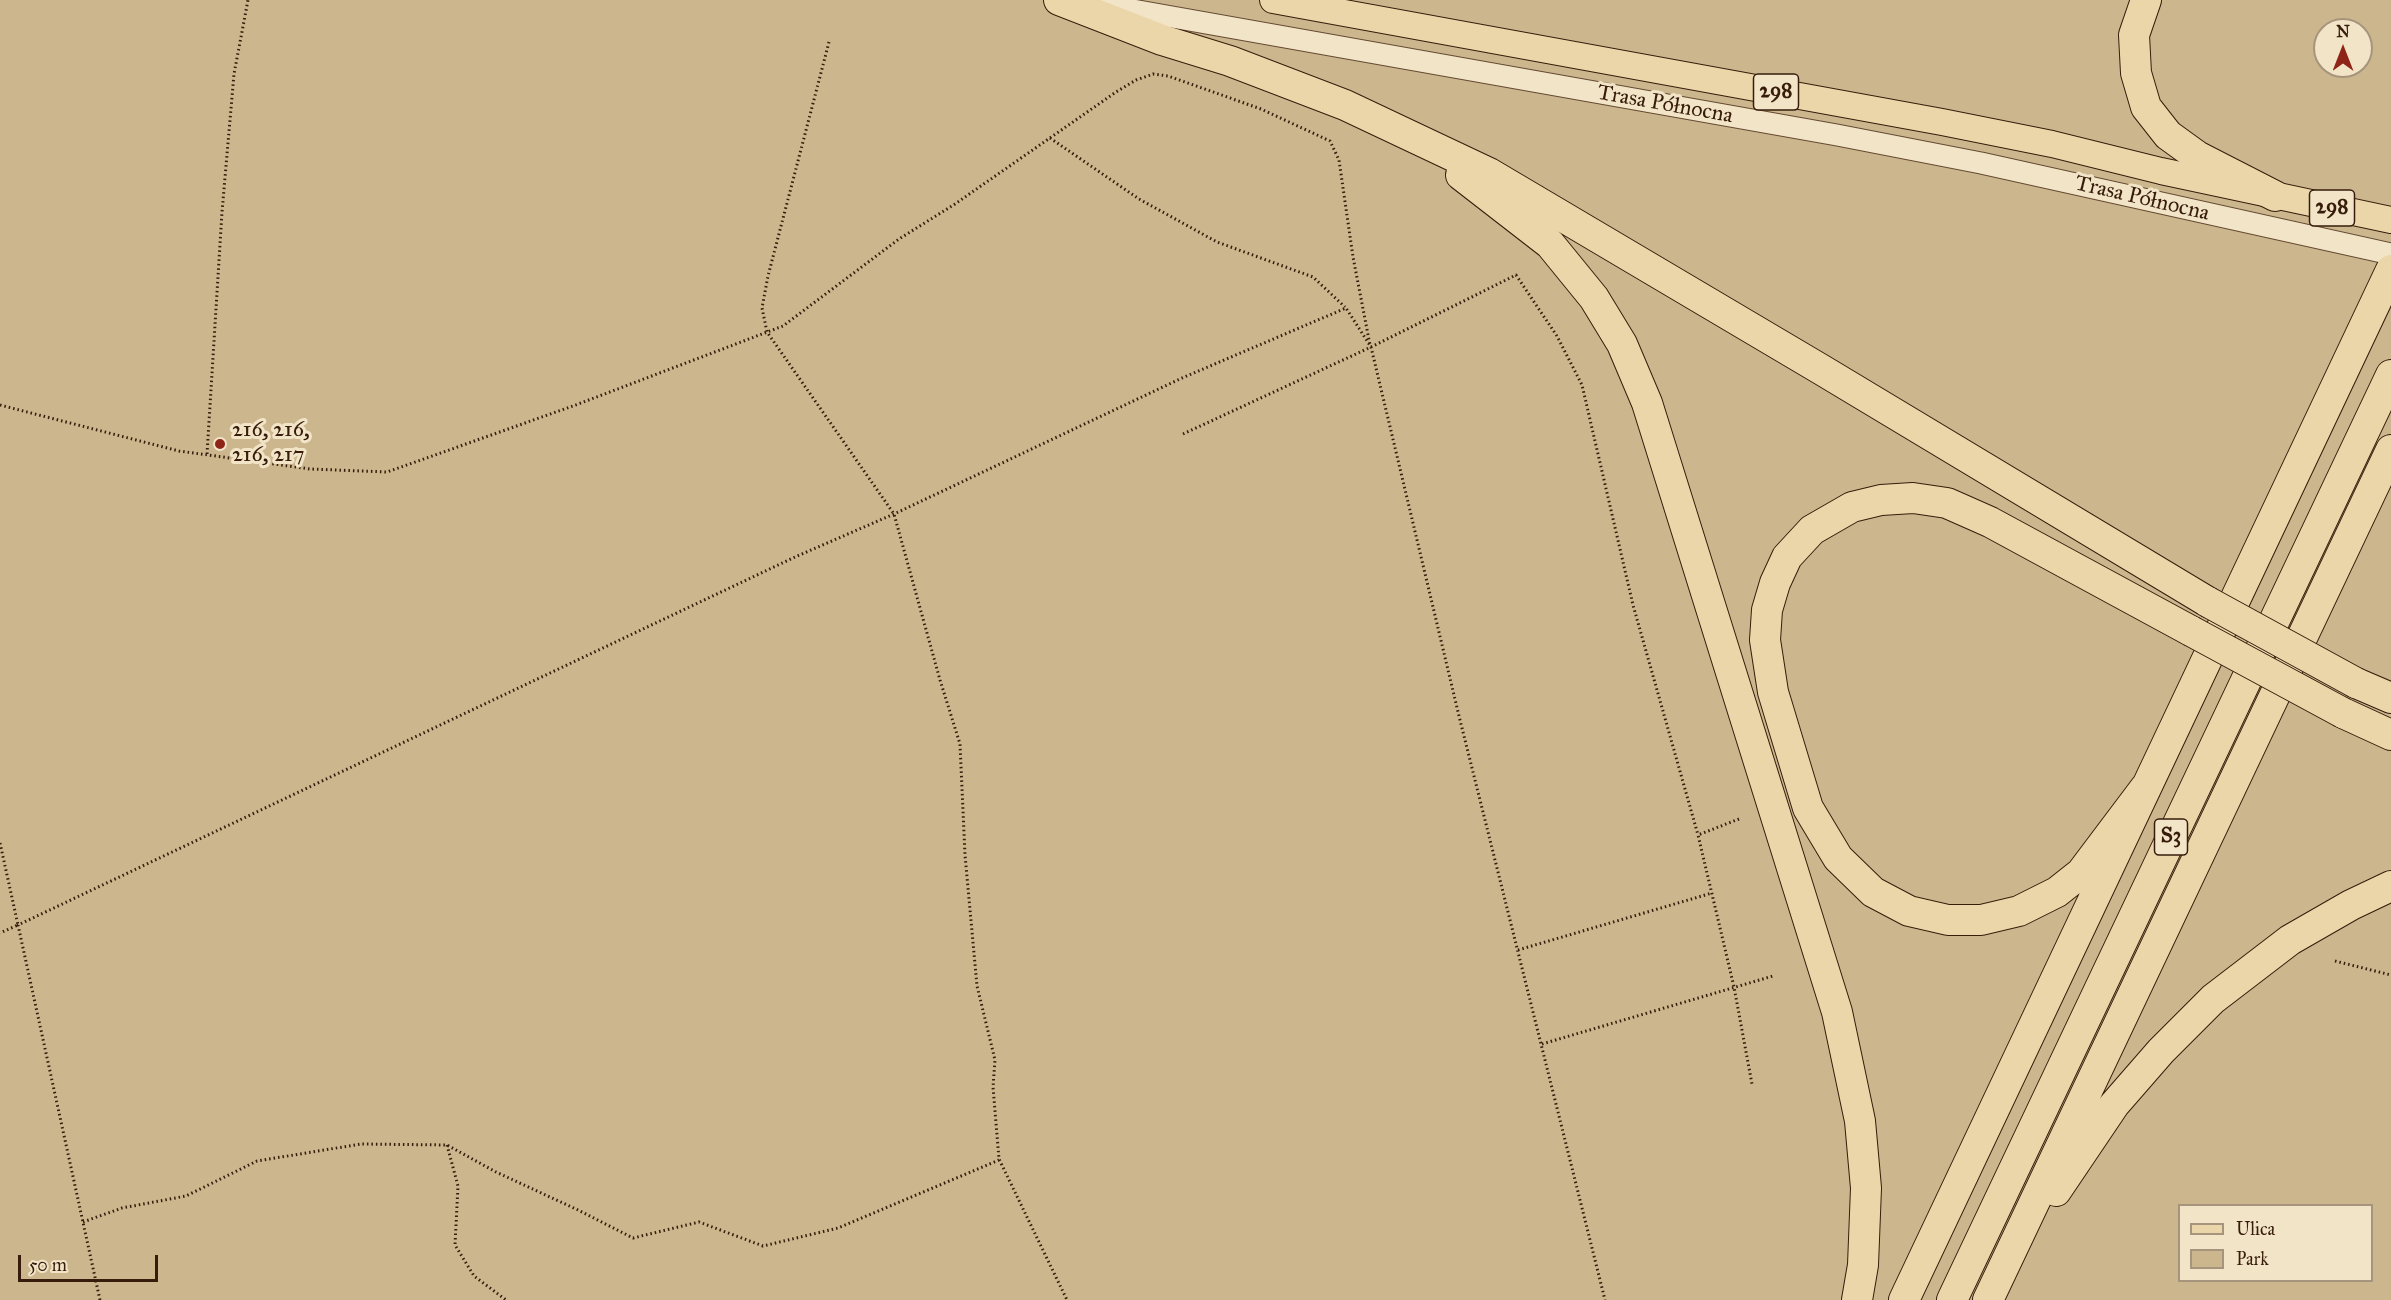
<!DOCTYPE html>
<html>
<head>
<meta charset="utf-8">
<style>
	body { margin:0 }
	#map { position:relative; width:2391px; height:1300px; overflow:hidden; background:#ebd6a9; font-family:"IM FELL Great Primer",serif }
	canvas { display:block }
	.legend { position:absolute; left:2178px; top:1204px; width:195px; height:78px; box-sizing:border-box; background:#f2e4c7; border:2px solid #a7947c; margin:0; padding:8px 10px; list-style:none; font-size:18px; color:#371c0b }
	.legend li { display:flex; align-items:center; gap:12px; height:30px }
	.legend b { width:30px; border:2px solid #a7947c }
	.north { position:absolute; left:2313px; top:18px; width:60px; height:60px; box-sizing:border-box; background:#f2e4c7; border:2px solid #a7947c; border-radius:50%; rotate:0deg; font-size:16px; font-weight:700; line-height:24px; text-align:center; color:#371c0b }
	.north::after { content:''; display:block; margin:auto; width:21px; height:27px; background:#8f2418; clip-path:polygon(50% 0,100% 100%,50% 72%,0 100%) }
	.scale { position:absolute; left:18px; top:1255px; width:140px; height:27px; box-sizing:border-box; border:3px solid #371c0b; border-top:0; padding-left:8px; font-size:18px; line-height:21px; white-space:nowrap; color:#371c0b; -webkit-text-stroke:4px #f2e4c7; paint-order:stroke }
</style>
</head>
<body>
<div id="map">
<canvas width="2391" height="1300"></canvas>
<ul class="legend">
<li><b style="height:8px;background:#ebd6a9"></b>Ulica</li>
<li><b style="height:16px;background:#ccb68e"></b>Park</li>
</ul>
<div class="north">N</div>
<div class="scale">50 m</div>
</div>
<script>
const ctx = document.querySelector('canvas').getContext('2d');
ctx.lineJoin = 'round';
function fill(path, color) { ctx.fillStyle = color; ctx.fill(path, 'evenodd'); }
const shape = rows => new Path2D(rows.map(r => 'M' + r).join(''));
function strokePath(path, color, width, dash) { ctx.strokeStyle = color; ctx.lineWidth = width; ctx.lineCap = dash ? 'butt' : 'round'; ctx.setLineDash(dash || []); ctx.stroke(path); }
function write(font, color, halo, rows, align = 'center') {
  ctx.font = font + ' "IM FELL Great Primer",serif'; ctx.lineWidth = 6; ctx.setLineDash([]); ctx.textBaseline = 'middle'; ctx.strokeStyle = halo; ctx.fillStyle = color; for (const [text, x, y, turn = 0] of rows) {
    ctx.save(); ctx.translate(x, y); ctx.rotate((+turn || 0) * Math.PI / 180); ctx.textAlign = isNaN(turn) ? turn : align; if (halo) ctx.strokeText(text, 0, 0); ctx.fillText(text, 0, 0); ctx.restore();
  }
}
const green = shape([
	[0,0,2391,0,2391,1300,0,1300],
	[2325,30,2361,30,2361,66,2325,66],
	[2180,1206,2372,1206,2372,1280,2180,1280]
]);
const path = shape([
	[829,42,768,276,762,308,767,332,894,514,940,680,960,744,965,855,977,986,995,1060,993,1087,999,1159,1067,1300],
	[1050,138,1139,199,1217,242,1313,277,1345,307],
	[0,405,179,451,310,469,387,472,573,406,783,326,899,239,955,204,1116,92,1136,80,1153,74,1168,76,1261,109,1330,141,1339,160,1353,257,1370,345],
	[1183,434,1371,347,1516,275,1557,336,1582,385,1633,605,1698,835],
	[207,454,222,212,234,74,248,0],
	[1739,819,1698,835,1734,987,1752,1084],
	[0,843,18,925,0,933],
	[1518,950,1712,893],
	[2335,961,2391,975],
	[1542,1044,1773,976],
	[447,1145,458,1186,455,1245,474,1276,506,1300],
	[83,1222,122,1208,186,1196,257,1161,361,1144,447,1145,496,1172,578,1210,633,1238,699,1222,763,1246,838,1228,999,1160],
	[100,1300,18,925,795,557,894,514,1182,378,1346,308,1371,347,1459,716,1605,1300]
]);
const minor = shape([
	[1093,3,1837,135,1981,163,2391,254]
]);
const major = shape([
	[1273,0,1942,122,2052,144,2161,171,2391,220]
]);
const highway = shape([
	[1059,0,1162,40,1230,61,1345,105,1489,173,1822,370,2208,602],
	[2146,0,2134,35,2136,73,2146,107,2168,135,2197,156,2275,196],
	[1461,175,1550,244,1594,298,1622,344,1647,403,1837,1012,1860,1121,1866,1188,1863,1265,1857,1300],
	[2356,683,2391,698],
	[2343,713,2391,735],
	[2145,788,2081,873,2057,892,2019,911,1981,920,1948,920,1909,911,1873,892,1838,858,1808,808,1773,692,1765,640,1767,610,1775,583,1787,557,1812,530,1852,507,1881,500,1913,498,1947,503,1990,522,2191,631],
	[2056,1191,2114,1105,2161,1051,2213,999,2290,940,2351,905,2391,886],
	[1904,1300,2391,270],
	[1952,1300,2391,375],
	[1988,1300,2391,450]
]);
const highwayBridge = shape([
	[2208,602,2356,683],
	[2191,631,2343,713]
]);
const markers = [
	[220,444,6,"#8f2418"]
];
const shields = [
	[1776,92,45],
	[2332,208,45],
	[2171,837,33]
];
const shieldNames = [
	["298",1776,92],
	["298",2332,208],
	["S3",2171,837]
];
const streetNames = [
	["Trasa Północna",1665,105,10],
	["Trasa Północna",2142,199,13]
];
const poiNames = [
	["216, 216,",232,431],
	["216, 217",232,456]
];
fill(green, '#ccb68e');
strokePath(minor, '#644a32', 23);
strokePath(major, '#371c0b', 28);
strokePath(highway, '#371c0b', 32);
strokePath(path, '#371c0b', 3, [1.5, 3]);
strokePath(minor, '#f2e4c7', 21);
strokePath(major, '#ebd6a9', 26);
strokePath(highway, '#ebd6a9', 30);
strokePath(highwayBridge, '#371c0b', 32, []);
strokePath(highwayBridge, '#ebd6a9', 30);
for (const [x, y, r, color] of markers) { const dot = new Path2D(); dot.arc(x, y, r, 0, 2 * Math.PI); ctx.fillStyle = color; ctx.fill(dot); strokePath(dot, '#f2e4c7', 2); }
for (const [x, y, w] of shields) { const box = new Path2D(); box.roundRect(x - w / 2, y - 18, w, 36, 4.5); ctx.fillStyle = '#f2e4c7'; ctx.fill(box); strokePath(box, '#371c0b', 1.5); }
write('bold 21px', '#371c0b', null, shieldNames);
write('22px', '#371c0b', '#f2e4c7', streetNames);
write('22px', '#371c0b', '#f2e4c7', poiNames, 'left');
</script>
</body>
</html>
